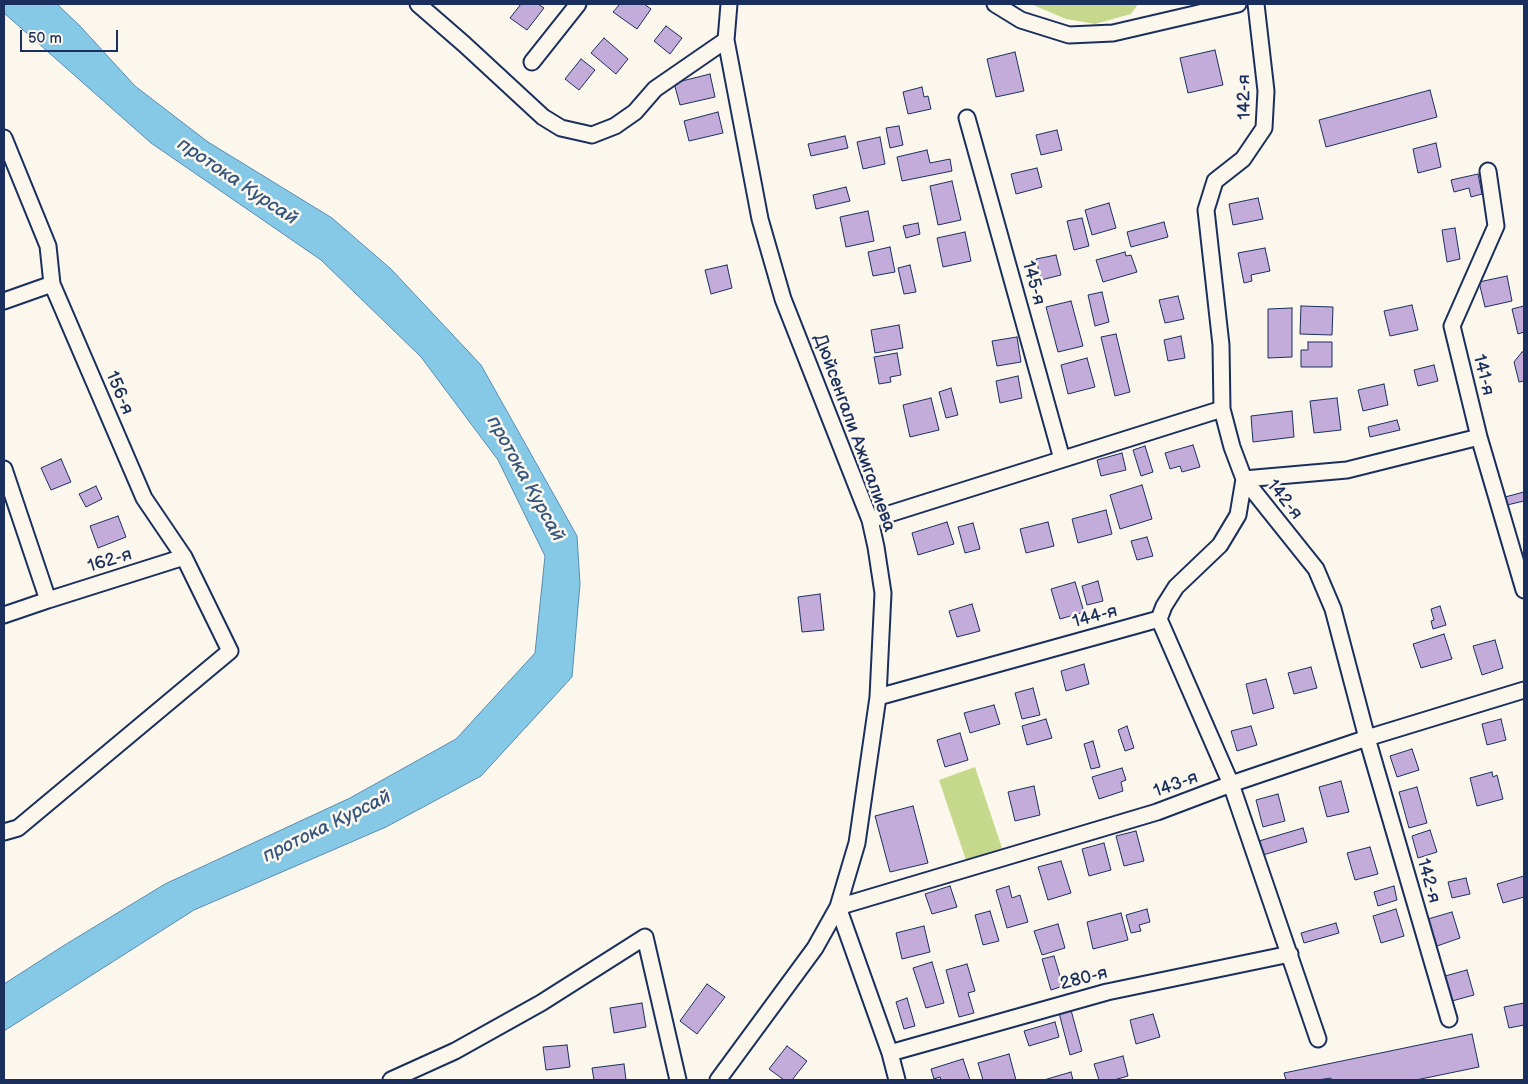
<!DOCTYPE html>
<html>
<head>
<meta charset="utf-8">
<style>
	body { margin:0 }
	#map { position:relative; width:1528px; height:1084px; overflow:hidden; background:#fbf7ec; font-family:"Balsamiq Sans",sans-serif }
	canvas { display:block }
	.frame { position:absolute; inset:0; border:5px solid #1b2f5e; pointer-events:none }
	.scale { position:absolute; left:20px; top:30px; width:98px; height:22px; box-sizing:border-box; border:2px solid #1b2f5e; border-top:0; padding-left:6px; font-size:15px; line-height:18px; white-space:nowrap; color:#1b2f5e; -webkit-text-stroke:4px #fbf7ec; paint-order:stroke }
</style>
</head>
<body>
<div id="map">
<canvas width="1528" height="1084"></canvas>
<div class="frame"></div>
<div class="scale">50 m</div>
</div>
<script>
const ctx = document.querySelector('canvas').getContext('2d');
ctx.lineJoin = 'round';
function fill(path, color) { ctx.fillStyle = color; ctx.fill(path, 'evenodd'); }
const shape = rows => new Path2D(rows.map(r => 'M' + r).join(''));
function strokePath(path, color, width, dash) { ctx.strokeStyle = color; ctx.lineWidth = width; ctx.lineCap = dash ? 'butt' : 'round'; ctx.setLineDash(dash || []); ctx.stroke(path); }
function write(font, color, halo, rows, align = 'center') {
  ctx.font = font + ' "Balsamiq Sans",sans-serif'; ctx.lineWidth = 5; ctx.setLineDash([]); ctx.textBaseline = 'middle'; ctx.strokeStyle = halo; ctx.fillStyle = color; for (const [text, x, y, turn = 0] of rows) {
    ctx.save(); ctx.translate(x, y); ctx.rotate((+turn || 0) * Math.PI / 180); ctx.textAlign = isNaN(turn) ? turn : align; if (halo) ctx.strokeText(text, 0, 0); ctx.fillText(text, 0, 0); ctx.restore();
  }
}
const green = shape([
	[1031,4,1138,4,1131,14,1095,24,1066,19],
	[975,767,1002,848,966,860,939,780]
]);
const water = shape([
	[4,4,57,4,80,26,135,86,208,142,332,218,391,269,481,365,577,536,580,584,572,677,481,776,386,827,194,910,4,1031,4,984,63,946,165,884,350,798,456,739,535,653,545,556,498,460,421,357,321,260,151,143,4,13,4,4]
]);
const building = shape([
	[521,4,538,4,544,8,527,30,510,18,521,4],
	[620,4,644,4,651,9,637,29,613,12,620,4],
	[666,26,682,38,670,54,654,41,666,26],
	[604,38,628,59,616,74,591,53,604,38],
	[1215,50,1223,85,1188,93,1180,58,1215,50],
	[1015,52,1024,91,996,97,987,59,1015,52],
	[581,59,595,70,579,90,565,79,581,59],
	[710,74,715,97,680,105,674,83,710,74],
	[922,87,924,97,928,96,931,109,908,114,903,92,922,87],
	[1430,90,1437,117,1326,147,1319,120,1430,90],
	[718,112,723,133,689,141,684,121,718,112],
	[899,126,903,145,890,148,886,128,899,126],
	[1057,130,1062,150,1041,155,1036,135,1057,130],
	[845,136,848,148,811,156,808,144,845,136],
	[880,137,885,164,863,169,857,142,880,137],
	[1436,143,1441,167,1418,173,1413,149,1436,143],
	[927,150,930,163,950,159,952,171,902,181,897,157,927,150],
	[1037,168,1042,187,1016,194,1011,174,1037,168],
	[1478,174,1482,194,1471,197,1469,188,1454,192,1451,180,1478,174],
	[952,181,961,220,938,225,930,186,952,181],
	[846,187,850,201,816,209,813,195,846,187],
	[1258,198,1263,219,1233,225,1229,204,1258,198],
	[1109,203,1116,228,1092,235,1085,210,1109,203],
	[868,211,874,241,846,247,840,217,868,211],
	[1082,218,1089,246,1074,250,1067,221,1082,218],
	[1164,222,1168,237,1131,247,1127,232,1164,222],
	[918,223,920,234,906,238,903,226,918,223],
	[1455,228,1460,259,1447,262,1442,230,1455,228],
	[965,232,971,261,943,267,937,238,965,232],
	[890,247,895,272,873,276,868,252,890,247],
	[1265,248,1270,271,1251,275,1252,281,1244,283,1238,253,1265,248],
	[1125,252,1126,256,1131,255,1137,272,1103,282,1096,260,1125,252],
	[1056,255,1061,275,1041,280,1036,259,1056,255],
	[727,265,732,288,711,294,705,270,727,265],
	[910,265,916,292,904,294,898,268,910,265],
	[1507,276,1512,301,1485,307,1479,282,1507,276],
	[1102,292,1109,322,1095,326,1088,295,1102,292],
	[1178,296,1184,319,1165,323,1159,300,1178,296],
	[1071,301,1083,346,1058,352,1046,307,1071,301],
	[1412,305,1418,330,1390,336,1384,311,1412,305],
	[1301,306,1333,307,1332,335,1300,334,1301,306],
	[1524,306,1524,332,1518,334,1512,309,1524,306],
	[1292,308,1292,357,1268,358,1268,309,1292,308],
	[899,325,903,348,875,353,871,330,899,325],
	[1116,334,1130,392,1115,396,1101,337,1116,334],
	[1181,336,1185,358,1168,361,1164,340,1181,336],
	[1017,337,1021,362,997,366,992,341,1017,337],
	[1308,342,1332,342,1332,367,1301,367,1301,350,1308,350,1308,342],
	[1522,352,1524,352,1524,381,1519,382,1514,362,1522,352],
	[897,353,901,375,890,377,891,382,879,384,874,357,897,353],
	[1087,358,1095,387,1068,394,1061,365,1087,358],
	[1434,365,1438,381,1418,386,1414,370,1434,365],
	[1018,376,1022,398,1000,403,996,381,1018,376],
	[1384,384,1388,405,1363,411,1358,390,1384,384],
	[951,388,958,415,946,418,939,392,951,388],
	[931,398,939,430,910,437,903,405,931,398],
	[1337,398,1341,430,1314,433,1310,401,1337,398],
	[1292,411,1294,437,1253,442,1251,416,1292,411],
	[1397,420,1400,430,1370,437,1368,427,1397,420],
	[1193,445,1200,467,1182,472,1180,466,1170,469,1165,453,1193,445],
	[1145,446,1153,472,1141,476,1133,450,1145,446],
	[1122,453,1126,470,1101,476,1097,460,1122,453],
	[61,459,71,482,51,490,41,468,61,459],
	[1142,485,1152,519,1120,529,1110,495,1142,485],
	[96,486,102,499,86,507,79,494,96,486],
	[1524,492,1524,501,1507,505,1505,497,1524,492],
	[1106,510,1112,534,1078,543,1072,519,1106,510],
	[118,516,126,537,98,548,90,526,118,516],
	[947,522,954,544,918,555,912,533,947,522],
	[1048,522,1054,546,1026,553,1020,529,1048,522],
	[973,523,980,549,965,553,958,527,973,523],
	[1147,537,1153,556,1137,560,1131,541,1147,537],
	[1098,581,1103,601,1087,605,1082,586,1098,581],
	[1075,582,1084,612,1060,619,1051,589,1075,582],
	[820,594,824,630,802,632,798,597,820,594],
	[972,604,980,631,957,637,949,611,972,604],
	[1440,606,1446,625,1433,629,1431,621,1434,620,1431,609,1440,606],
	[1444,634,1452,659,1421,668,1413,644,1444,634],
	[1495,640,1503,668,1482,675,1473,646,1495,640],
	[1084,664,1089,684,1066,691,1061,671,1084,664],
	[1311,667,1317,688,1294,694,1288,673,1311,667],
	[1266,679,1274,708,1253,714,1246,684,1266,679],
	[1033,688,1040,715,1022,719,1015,693,1033,688],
	[994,705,1000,724,970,733,964,713,994,705],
	[1046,719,1052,738,1027,745,1022,726,1046,719],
	[1501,719,1506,740,1487,745,1482,724,1501,719],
	[1127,726,1134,748,1125,751,1118,730,1127,726],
	[1251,726,1257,745,1237,751,1231,731,1251,726],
	[960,733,968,760,945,767,937,740,960,733],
	[1093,741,1100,767,1091,769,1084,744,1093,741],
	[1412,749,1419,770,1397,777,1390,756,1412,749],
	[1122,768,1126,780,1121,782,1123,791,1099,799,1092,777,1122,768],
	[1492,772,1493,777,1497,775,1503,799,1477,806,1470,778,1492,772],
	[1341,781,1349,812,1327,817,1319,787,1341,781],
	[1034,786,1040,815,1015,821,1008,792,1034,786],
	[1417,787,1427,823,1409,828,1399,792,1417,787],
	[1278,794,1285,821,1263,827,1256,800,1278,794],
	[913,806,928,863,890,872,875,816,913,806],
	[1303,828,1307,842,1263,855,1259,841,1303,828],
	[1430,830,1437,852,1418,858,1412,836,1430,830],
	[1136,831,1144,861,1124,866,1116,836,1136,831],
	[1104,843,1111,870,1089,876,1082,849,1104,843],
	[1370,847,1378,874,1355,880,1347,853,1370,847],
	[1061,861,1071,893,1048,900,1038,867,1061,861],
	[1524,876,1524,897,1503,903,1497,884,1524,876],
	[1466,878,1470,894,1452,898,1448,882,1466,878],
	[950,886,957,907,932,914,925,894,950,886],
	[1009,886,1012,898,1020,895,1028,922,1007,928,996,890,1009,886],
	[1394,886,1397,900,1378,906,1374,892,1394,886],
	[1147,909,1150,922,1139,925,1141,931,1131,933,1126,915,1147,909],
	[1396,909,1404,936,1381,943,1373,916,1396,909],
	[990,911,999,941,983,945,975,915,990,911],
	[1452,912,1460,938,1437,946,1428,919,1452,912],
	[1121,913,1128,940,1093,949,1087,922,1121,913],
	[1336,923,1339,933,1304,943,1301,933,1336,923],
	[1058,924,1065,948,1042,955,1034,931,1058,924],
	[924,926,930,952,902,959,896,933,924,926],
	[1054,956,1063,986,1051,990,1042,959,1054,956],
	[932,962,944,1003,926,1008,913,968,932,962],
	[967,964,975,991,968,993,974,1013,959,1017,946,970,967,964],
	[1467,970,1474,995,1452,1001,1445,976,1467,970],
	[707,984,725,997,697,1034,680,1021,707,984],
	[907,998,915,1026,904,1029,896,1002,907,998],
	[642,1003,646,1027,614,1033,610,1008,642,1003],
	[1524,1003,1524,1025,1509,1028,1504,1007,1524,1003],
	[1071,1010,1082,1051,1070,1055,1059,1013,1071,1010],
	[1153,1014,1160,1037,1136,1044,1130,1020,1153,1014],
	[1055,1022,1059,1037,1029,1046,1024,1031,1055,1022],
	[1472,1034,1479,1067,1416,1080,1331,1080,1331,1078,1318,1080,1286,1080,1284,1073,1472,1034],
	[567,1045,570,1067,546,1070,543,1047,567,1045],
	[787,1046,807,1061,792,1080,784,1080,769,1069,787,1046],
	[1009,1054,1016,1080,983,1080,978,1063,1009,1054],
	[1123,1056,1128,1076,1114,1080,1099,1080,1094,1064,1123,1056],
	[963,1059,970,1080,941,1080,940,1077,934,1079,931,1069,963,1059],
	[624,1064,626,1080,594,1080,592,1068,624,1064],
	[1071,1072,1073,1080,1044,1080,1071,1072]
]);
const minor = shape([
	[418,4,464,44,543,117,561,128,592,135,615,126,635,112,655,89,726,40],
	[995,4,1021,20,1069,35,1113,33,1238,4],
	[1256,4,1266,91,1264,128,1243,159,1215,181,1206,210,1221,345,1222,409,1232,447,1244,479,1316,569,1333,609,1367,738,1449,1019],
	[532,62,578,4],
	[967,118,1062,459],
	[4,138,48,246,52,284,144,498,184,557,230,651,18,828,4,832],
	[1488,171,1496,226,1452,326,1479,437,1524,590],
	[4,301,52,284],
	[4,469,48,600],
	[870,520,1222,409],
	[4,615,48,600,184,557],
	[1159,619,1231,784,1318,1039],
	[878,697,1159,619,1164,606,1176,587,1220,545,1238,515,1244,479,1347,470,1479,437],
	[890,1053,1107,992,1290,954],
	[391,1080,455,1051,541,1003,645,937,678,1080],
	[718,1080,815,948,838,907,857,843,878,697,883,593,876,547,870,520,783,299,760,219,726,40,729,4],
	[897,1080,890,1053,838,907,1157,812,1231,784,1367,738,1524,690]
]);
const streetNames = [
	["142-я",1245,97,-91],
	["145-я",1033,283,74],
	["141-я",1483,375,76],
	["156-я",119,393,67],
	["Дюйсенгали Ажигалиева",854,433,70],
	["142-я",1284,500,51],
	["162-я",110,561,-17],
	["144-я",1095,617,-15],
	["143-я",1176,785,-20],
	["142-я",1428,881,74],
	["280-я",1084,979,-15]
];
const waterNames = [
	["протока Курсай",237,182,34],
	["протока Курсай",525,479,61],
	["протока Курсай",327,827,-26]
];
fill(green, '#c6d88c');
fill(water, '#85c9e7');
strokePath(water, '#5b8bb0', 1);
fill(building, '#c4acda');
strokePath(building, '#1b2f5e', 1);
strokePath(minor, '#1b2f5e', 19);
strokePath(minor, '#fbf7ec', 15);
write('18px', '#1b2f5e', '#fbf7ec', streetNames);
write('italic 19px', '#365680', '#fbf7ec', waterNames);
</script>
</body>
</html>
